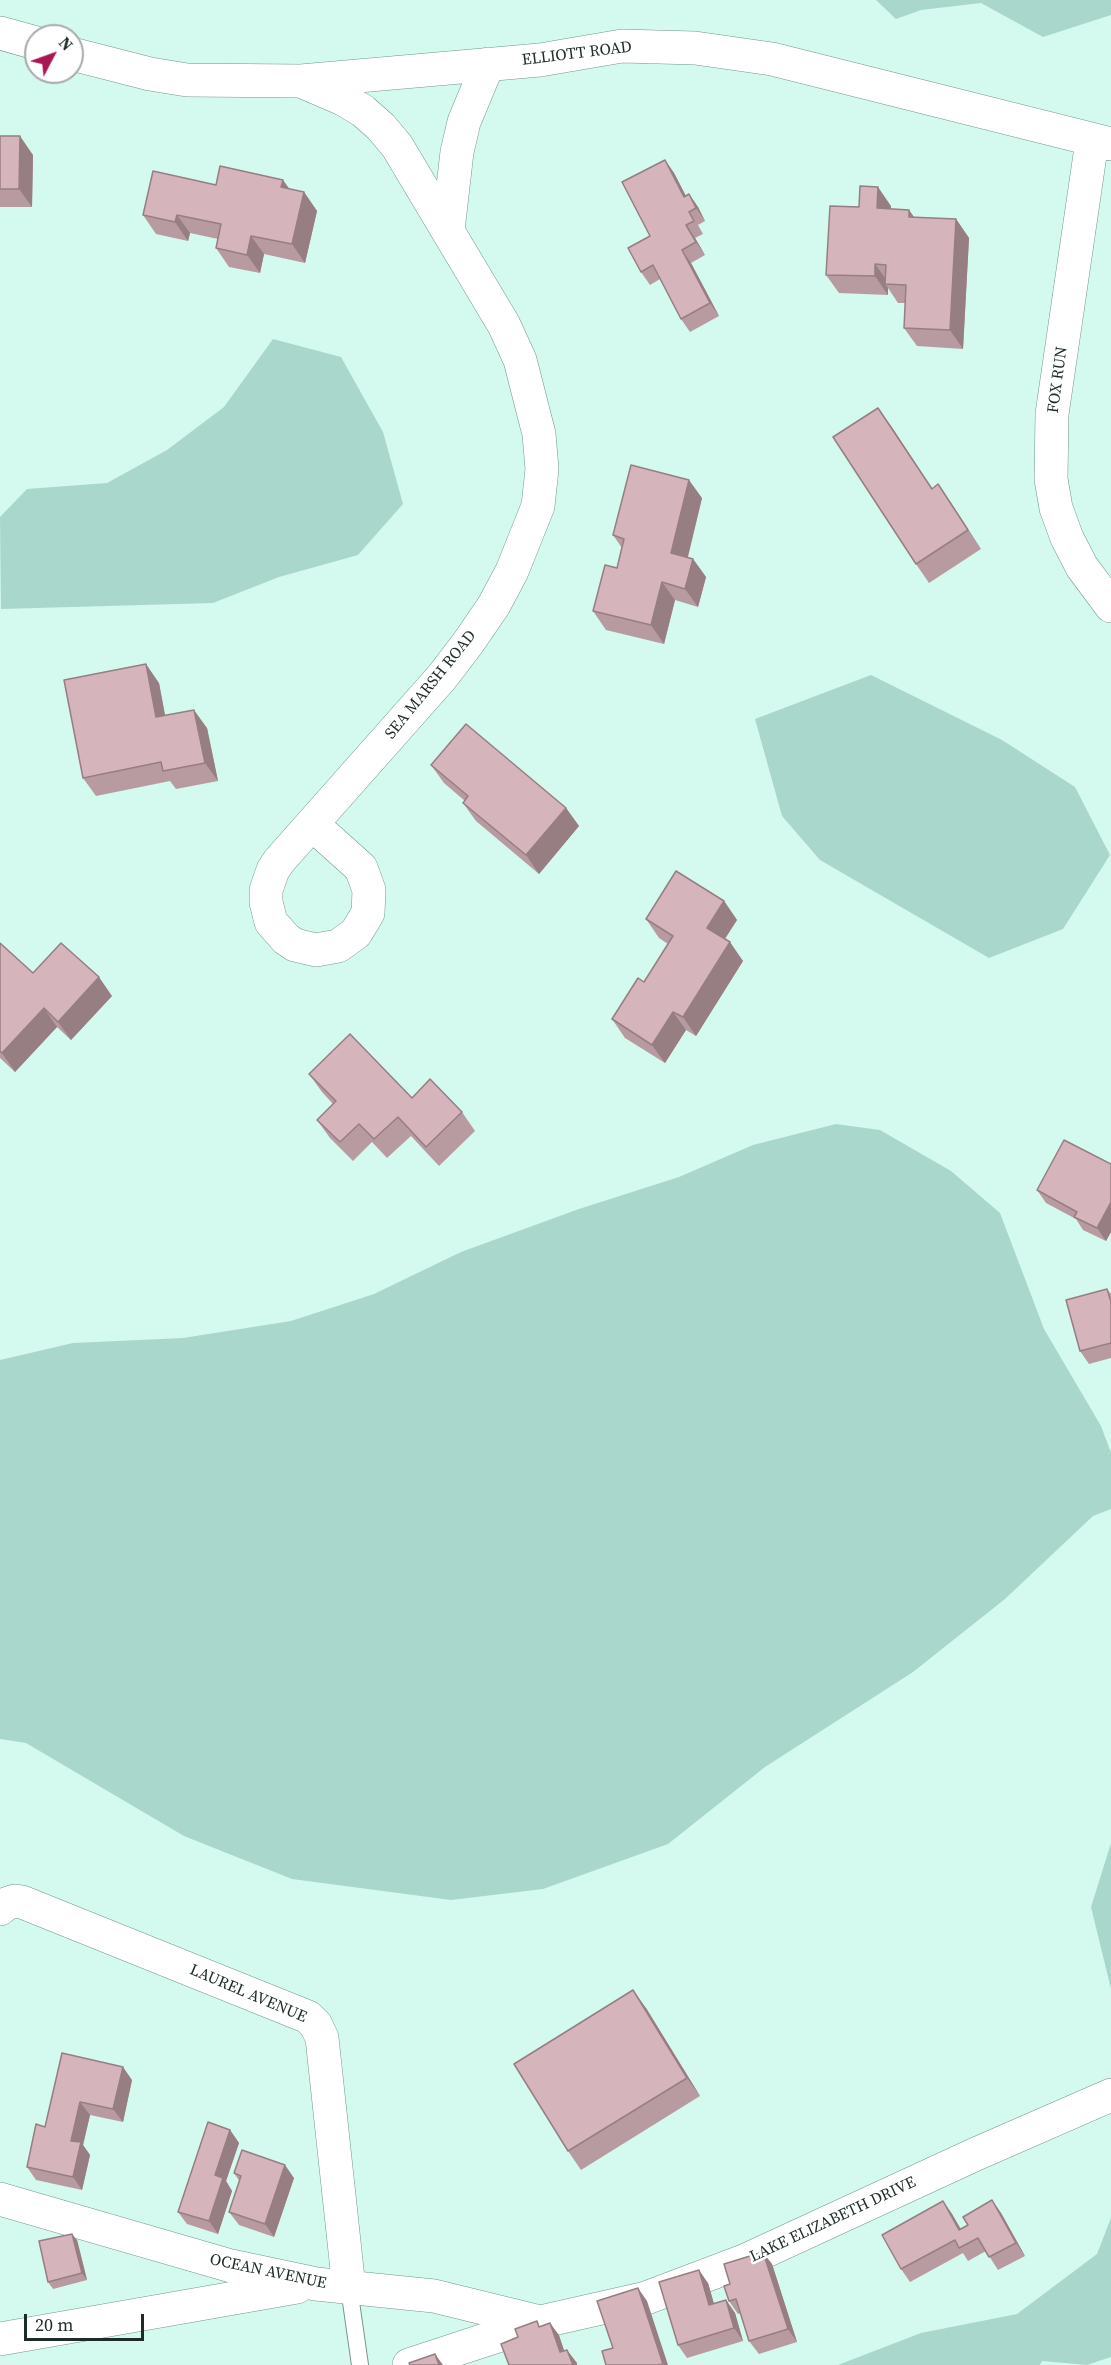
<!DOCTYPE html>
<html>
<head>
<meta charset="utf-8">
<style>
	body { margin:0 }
	#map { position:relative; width:1111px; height:2365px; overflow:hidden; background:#d4f9ef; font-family:"Source Serif 4",serif }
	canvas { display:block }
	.north { position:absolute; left:24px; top:24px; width:60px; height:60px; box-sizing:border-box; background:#fff; border:2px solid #a5aba9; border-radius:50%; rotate:49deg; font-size:16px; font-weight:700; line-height:24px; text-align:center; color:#1e2c29 }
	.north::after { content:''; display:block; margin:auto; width:21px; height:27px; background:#a81752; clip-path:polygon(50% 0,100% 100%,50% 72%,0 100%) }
	.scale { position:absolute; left:24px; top:2314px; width:120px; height:27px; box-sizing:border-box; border:3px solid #1e2c29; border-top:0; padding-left:8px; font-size:18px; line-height:21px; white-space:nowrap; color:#1e2c29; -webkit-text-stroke:4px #fff; paint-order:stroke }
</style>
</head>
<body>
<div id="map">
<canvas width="1111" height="2365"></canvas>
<div class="north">N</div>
<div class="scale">20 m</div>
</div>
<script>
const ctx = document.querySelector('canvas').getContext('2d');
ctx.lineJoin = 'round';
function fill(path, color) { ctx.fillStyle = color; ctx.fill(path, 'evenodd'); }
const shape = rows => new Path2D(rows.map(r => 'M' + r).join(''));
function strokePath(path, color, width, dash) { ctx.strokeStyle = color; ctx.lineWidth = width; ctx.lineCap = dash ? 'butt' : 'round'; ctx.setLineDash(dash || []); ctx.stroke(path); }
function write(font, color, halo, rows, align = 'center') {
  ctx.font = font + ' "Source Serif 4",serif'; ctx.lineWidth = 5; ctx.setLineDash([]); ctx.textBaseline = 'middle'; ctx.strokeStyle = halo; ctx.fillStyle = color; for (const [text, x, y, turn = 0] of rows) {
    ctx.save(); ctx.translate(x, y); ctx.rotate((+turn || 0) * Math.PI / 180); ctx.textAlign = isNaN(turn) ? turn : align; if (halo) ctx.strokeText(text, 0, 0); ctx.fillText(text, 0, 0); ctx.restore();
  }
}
const green = shape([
	[876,0,1111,0,1111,15,1043,37,981,3,921,10,896,19],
	[273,339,341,357,383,432,403,504,358,555,279,577,213,603,1,609,0,517,27,489,107,483,167,450,224,407],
	[871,675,1002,740,1075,787,1110,855,1063,929,989,958,820,860,782,816,755,719],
	[836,1124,880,1130,951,1171,1000,1213,1044,1329,1101,1426,1111,1453,1111,1509,1093,1516,1005,1599,913,1672,765,1767,668,1844,543,1889,451,1900,292,1879,184,1836,26,1743,0,1739,0,1360,73,1343,183,1338,291,1321,374,1294,461,1252,579,1209,679,1177,753,1145],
	[1111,1843,1111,1989,1091,1907],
	[1111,2218,1111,2357,1087,2365,1042,2361,1040,2365,838,2365,921,2333,1017,2314,1097,2254]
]);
const service = shape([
	[349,2288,360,2365]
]);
const minor = shape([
	[0,33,36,43],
	[72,54,150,74,187,80,301,81,540,60,622,46,695,48,772,59,1111,144],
	[301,81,343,99,363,111,381,127,397,146,504,325,520,360,539,434,542,469,538,506,512,571,494,605,468,643,442,677,279,861,273,870,266,890,266,902,271,922,286,939,295,945,316,950,338,946,356,933,368,913,369,890,361,868,312,824],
	[1092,141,1052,414,1051,479,1056,508,1067,538,1082,567,1111,606],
	[448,230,457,152,464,122,488,64],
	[0,1909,6,1904,15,1901,22,1902,308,2017,316,2025,322,2038,349,2288],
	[0,2199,231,2266,316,2284,434,2296,540,2322],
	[0,2339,297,2287],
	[409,2365,540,2322,646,2298,744,2261,976,2154,1111,2095]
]);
const wall = shape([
	[0,136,33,155,32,207,0,207],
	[665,160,674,173,686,196,689,194,698,207,705,221,698,225,703,234,695,238,705,255,691,263,719,316,690,332,681,319,660,279,650,285,641,272,650,236],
	[216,185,290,189,304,192,317,211,305,263,264,254,260,273,229,267,216,248,218,239,190,233,188,241,156,234,143,215],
	[891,206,891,209,909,210,914,217,956,219,969,238,963,349,917,346,904,328,906,303,898,303,888,288,888,295,839,293,826,275,859,207],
	[891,426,932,489,938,484,981,549,929,583,916,564],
	[702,498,688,557,693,559,706,577,698,607,675,600,664,644,606,630,593,611,617,568,622,548,613,535],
	[159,683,165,716,207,728,218,781,176,789,170,781,96,796,83,778],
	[431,765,566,808,579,826,539,874,476,821,463,803,465,801,444,783],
	[724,901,737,920,725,939,743,961,696,1036,686,1030,665,1063,625,1038,612,1019,644,982,668,944,659,938,646,919],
	[0,943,33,973,112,996,71,1040,57,1027,15,1072,0,1058],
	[309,1074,412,1098,462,1112,475,1131,439,1166,411,1136,387,1158,372,1142,353,1161,330,1138,317,1120,333,1104,322,1092],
	[1111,1164,1111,1232,1106,1241,1083,1230,1076,1219,1046,1203,1037,1190],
	[1107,1289,1111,1294,1111,1358,1089,1364,1080,1351],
	[646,2008,700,2096,581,2170,568,2151],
	[62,2053,132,2080,123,2122,90,2115,83,2145,90,2155,82,2190,36,2180,27,2167,45,2127],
	[230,2130,239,2143,226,2181,232,2191,218,2234,187,2224,178,2212],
	[234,2173,294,2178,274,2237,239,2225,229,2212,240,2182],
	[992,2200,1001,2213,1025,2256,998,2270,986,2251,968,2261,963,2253,910,2282,901,2269,943,2201,952,2214,961,2229,968,2225],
	[77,2240,87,2280,53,2289,48,2282],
	[772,2264,797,2342,759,2354,749,2341,741,2313,738,2314,729,2301,730,2284],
	[708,2283,714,2304,726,2300,735,2313,743,2341,687,2358,678,2345]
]);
const shadedWall = shape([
	[20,136,33,155,32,207,19,189],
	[665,160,674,173,693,210,684,197],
	[283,180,296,198,281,187],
	[878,187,891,206,890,227,877,208],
	[304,192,317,211,305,263,292,244],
	[689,194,698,207,705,221,696,208],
	[909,210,922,229,909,217],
	[177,215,190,233,188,241,175,222],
	[956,219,969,238,963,349,950,330],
	[686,225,695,238,705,255,696,242],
	[251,236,264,254,260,273,247,255],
	[682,250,691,263,719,316,710,303],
	[875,264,888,282,885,284,888,288,888,295,875,276],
	[878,408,891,426,945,508,932,489],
	[689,480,702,498,684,572,671,553],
	[938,484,951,503,981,549,968,530],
	[693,559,706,577,698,607,685,589],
	[662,582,675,600,664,644,651,625],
	[146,664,159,683,169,736,156,717],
	[194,710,207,728,218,781,205,763],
	[566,808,579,826,539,874,526,855],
	[724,901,737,920,720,946,707,928],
	[730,942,743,961,696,1036,683,1017],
	[99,977,112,996,71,1040,58,1022],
	[44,1008,57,1027,15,1072,2,1053],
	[673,1012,686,1030,665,1063,652,1045],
	[1111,1202,1111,1232,1106,1241,1097,1228],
	[633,1990,646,2008,700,2096,687,2078],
	[123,2067,132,2080,123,2122,113,2109],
	[80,2102,90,2115,83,2145,90,2155,82,2190,73,2177,71,2141],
	[230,2130,239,2143,226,2181,232,2191,218,2234,209,2221,215,2175],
	[285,2165,294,2178,274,2237,265,2224],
	[992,2200,1001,2213,1025,2256,1016,2243],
	[943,2201,952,2214,968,2243,959,2230],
	[72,2234,77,2240,87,2280,82,2273],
	[763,2252,772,2264,797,2342,788,2329],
	[699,2270,708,2283,718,2318,709,2305],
	[638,2288,647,2301,668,2365,664,2365,663,2364],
	[726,2300,735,2313,743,2341,734,2328],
	[550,2323,559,2335,569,2365,560,2352],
	[567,2350,577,2363,577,2365,573,2365],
	[435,2354,443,2365,439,2365]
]);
const building = shape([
	[0,136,20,136,19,189,0,189,0,136],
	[665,160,684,197,689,194,696,208,689,212,694,221,686,225,696,242,682,250,710,303,681,319,653,265,641,272,628,248,650,236,622,182,665,160],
	[220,166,283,180,281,187,304,192,292,244,251,236,247,255,216,248,221,224,177,215,175,222,143,215,153,171,216,185,220,166],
	[860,186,878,187,877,208,909,210,909,217,956,219,950,330,904,328,906,285,885,284,886,265,875,264,875,276,826,275,830,206,859,207,860,186],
	[878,408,932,489,938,484,968,530,916,564,833,437,878,408],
	[631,465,689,480,671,553,693,559,685,589,662,582,651,625,593,611,605,565,617,568,624,539,613,535,631,465],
	[146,664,156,717,194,710,205,763,163,771,161,762,83,778,64,680,146,664],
	[466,724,566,808,526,855,463,803,468,796,431,765,466,724],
	[676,871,724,901,707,928,730,942,683,1017,673,1012,652,1045,612,1019,638,978,644,982,673,936,646,919,676,871],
	[0,943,33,973,61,943,99,977,58,1022,44,1008,2,1053,0,1051,0,943],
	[350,1034,412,1098,430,1079,462,1112,426,1147,398,1117,374,1139,359,1124,340,1142,317,1120,336,1101,309,1074,350,1034],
	[1064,1140,1111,1164,1111,1202,1097,1228,1074,1217,1077,1212,1037,1190,1064,1140],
	[1107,1289,1111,1302,1111,1343,1080,1351,1066,1300,1107,1289],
	[633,1990,687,2078,568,2151,514,2064,633,1990],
	[62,2053,123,2067,113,2109,80,2102,71,2141,81,2142,73,2177,27,2167,36,2124,45,2127,62,2053],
	[208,2122,230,2130,215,2175,223,2178,209,2221,178,2212,208,2122],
	[242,2150,285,2165,265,2224,229,2212,241,2176,234,2173,242,2150],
	[992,2200,1016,2243,989,2257,978,2238,959,2248,955,2240,901,2269,882,2235,943,2201,959,2230,968,2225,963,2217,992,2200],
	[72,2234,82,2273,48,2282,39,2241,72,2234],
	[763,2252,788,2329,749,2341,736,2299,729,2301,724,2286,730,2284,724,2264,763,2252],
	[699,2270,709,2305,726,2300,734,2328,678,2345,659,2282,699,2270],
	[638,2288,663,2364,658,2365,606,2365,602,2351,613,2348,597,2301,638,2288],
	[537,2321,539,2327,550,2323,560,2352,567,2350,573,2365,509,2365,501,2344,518,2337,515,2329,537,2321],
	[435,2354,439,2365,410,2365,409,2363,435,2354]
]);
const streetNames = [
	["ELLIOTT ROAD",577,54,-7],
	["FOX RUN",1058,380,-82],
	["SEA MARSH ROAD",431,685,-51],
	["LAUREL AVENUE",248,1994,23],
	["LAKE ELIZABETH DRIVE",833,2220,-25],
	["OCEAN AVENUE",268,2272,12]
];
fill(green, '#aad7cb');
strokePath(service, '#73968d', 18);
strokePath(minor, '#73968d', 34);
strokePath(service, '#fff', 16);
strokePath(minor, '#fff', 33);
fill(wall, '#b89ba1');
fill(shadedWall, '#967e83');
fill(building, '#d6b4bb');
strokePath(building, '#967e83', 1.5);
write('16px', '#1e2c29', '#fff', streetNames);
</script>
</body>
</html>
